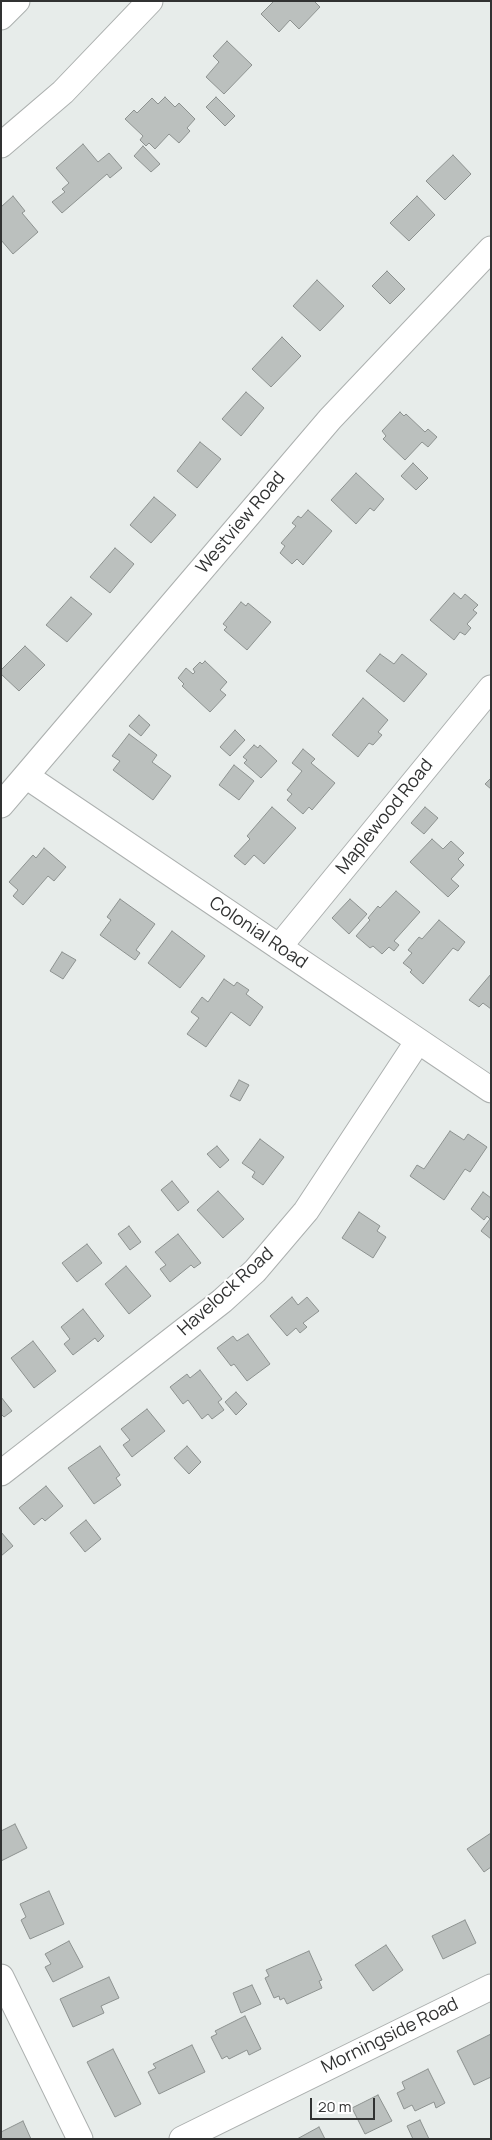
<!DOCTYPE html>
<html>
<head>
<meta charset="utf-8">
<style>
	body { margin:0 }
	#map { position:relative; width:492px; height:2140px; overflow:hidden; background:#e7ecea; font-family:Manrope,sans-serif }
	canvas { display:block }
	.frame { position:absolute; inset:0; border:2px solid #313232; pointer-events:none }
	.scale { position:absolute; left:310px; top:2098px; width:65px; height:22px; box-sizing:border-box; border:2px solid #313232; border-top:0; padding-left:6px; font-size:15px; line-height:18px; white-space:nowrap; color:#313232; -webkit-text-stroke:4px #fff; paint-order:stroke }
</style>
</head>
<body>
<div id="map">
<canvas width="492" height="2140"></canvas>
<div class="frame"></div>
<div class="scale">20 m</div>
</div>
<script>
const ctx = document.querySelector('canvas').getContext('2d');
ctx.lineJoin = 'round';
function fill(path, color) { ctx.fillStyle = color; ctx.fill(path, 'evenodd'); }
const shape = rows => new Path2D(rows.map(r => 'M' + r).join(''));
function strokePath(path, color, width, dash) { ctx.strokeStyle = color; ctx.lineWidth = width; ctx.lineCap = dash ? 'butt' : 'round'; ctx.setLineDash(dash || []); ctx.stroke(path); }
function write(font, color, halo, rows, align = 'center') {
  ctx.font = font + ' Manrope,sans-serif'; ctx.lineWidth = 4; ctx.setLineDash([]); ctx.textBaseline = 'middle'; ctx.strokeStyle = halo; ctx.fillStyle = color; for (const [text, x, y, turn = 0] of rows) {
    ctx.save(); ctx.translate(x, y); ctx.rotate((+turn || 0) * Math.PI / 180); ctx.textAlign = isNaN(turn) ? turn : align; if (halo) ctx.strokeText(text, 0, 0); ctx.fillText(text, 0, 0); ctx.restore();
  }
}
const building = shape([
	[274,1,314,1,320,7,299,29,290,20,279,32,261,14,274,1],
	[227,41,252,65,224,94,206,77,219,62,213,56,227,41],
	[165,97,175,107,179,103,195,119,187,128,190,131,179,143,169,134,155,149,149,143,146,146,140,140,143,136,125,119,134,110,137,113,152,98,158,104,165,97],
	[216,97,235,116,225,126,206,107,216,97],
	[83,144,98,162,109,153,122,168,110,178,107,174,62,213,52,202,65,192,62,189,69,183,56,168,83,144],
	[143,146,160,164,151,172,134,156,143,146],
	[453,155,471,174,445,200,426,181,453,155],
	[13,196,25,211,22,213,38,232,13,254,1,240,1,207,13,196],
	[417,196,435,215,409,241,390,223,417,196],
	[387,271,405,289,390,304,372,286,387,271],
	[317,280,344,306,320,331,293,306,317,280],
	[282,337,301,356,271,387,252,369,282,337],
	[246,392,264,408,241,436,222,419,246,392],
	[400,412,404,416,406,414,425,432,428,429,437,437,428,447,422,442,405,460,383,439,386,436,382,431,400,412],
	[200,442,221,459,197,488,177,471,200,442],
	[413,463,428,478,416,490,401,476,413,463],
	[356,473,384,499,374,511,370,508,356,524,331,500,356,473],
	[154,497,176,515,151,543,130,525,154,497],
	[308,510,332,531,303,565,297,559,292,564,280,553,285,546,281,543,296,526,292,523,298,516,301,518,308,510],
	[115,548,134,564,110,593,90,577,115,548],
	[454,593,461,599,465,594,478,605,473,610,477,613,467,624,471,628,465,635,460,632,454,640,430,620,454,593],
	[71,597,92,614,67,642,46,625,71,597],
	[241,602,246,606,248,603,271,622,247,650,224,630,227,627,223,624,241,602],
	[25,646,45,665,19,691,1,674,1,670,25,646],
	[380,654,394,664,402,654,427,674,404,702,366,671,380,654],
	[205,661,227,682,220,690,226,695,210,712,182,686,184,684,178,678,186,668,193,674,195,672,193,669,200,662,202,664,205,661],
	[363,698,388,720,378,732,382,735,373,745,369,743,358,757,332,735,363,698],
	[139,715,150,725,141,736,129,726,139,715],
	[235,730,245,740,230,756,220,747,235,730],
	[129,734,157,755,152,762,171,776,153,800,113,770,120,761,112,756,129,734],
	[254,745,258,748,260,745,277,761,261,778,244,763,247,760,243,757,254,745],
	[303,749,315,759,311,763,335,783,312,810,309,807,303,814,287,800,292,794,287,790,302,771,292,763,303,749],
	[234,765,254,781,239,800,219,785,234,765],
	[491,778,491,789,485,784,491,778],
	[272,807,296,828,264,864,254,855,245,865,234,856,250,839,247,836,272,807],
	[425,807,438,818,424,834,411,823,425,807],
	[432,839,443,849,451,841,464,853,458,859,464,865,451,879,459,886,448,897,410,862,432,839],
	[44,848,66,867,54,881,48,876,23,905,13,896,18,890,9,882,33,855,36,858,44,848],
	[396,891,420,912,394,941,399,945,394,951,389,947,382,954,373,946,370,948,356,936,370,920,368,918,378,906,380,908,396,891],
	[120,899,155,924,136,950,140,953,135,960,100,935,111,920,107,917,120,899],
	[350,899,367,914,349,934,332,918,350,899],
	[439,920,465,942,458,951,453,948,423,984,410,972,412,970,403,963,412,953,408,950,419,937,422,939,439,920],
	[172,931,205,956,180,988,148,963,172,931],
	[62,952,76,960,63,979,50,971,62,952],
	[491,974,491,1009,483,1003,479,1007,469,1000,491,974],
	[224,979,234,986,237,982,249,990,246,994,263,1007,250,1026,231,1012,206,1047,187,1034,199,1018,191,1012,202,997,208,1002,224,979],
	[239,1080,249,1085,240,1101,230,1096,239,1080],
	[450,1131,464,1140,468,1134,487,1147,470,1172,465,1169,444,1200,410,1176,417,1165,424,1169,450,1131],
	[260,1139,284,1157,263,1185,252,1177,255,1172,242,1163,260,1139],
	[217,1146,229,1160,220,1168,207,1154,217,1146],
	[172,1181,189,1202,178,1211,161,1190,172,1181],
	[218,1191,244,1219,223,1238,197,1210,218,1191],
	[483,1192,491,1198,491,1239,481,1231,490,1219,487,1216,484,1220,471,1209,483,1192],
	[359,1212,380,1226,377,1231,386,1237,373,1258,342,1238,359,1212],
	[129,1226,141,1242,130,1250,118,1234,129,1226],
	[178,1234,201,1263,194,1268,191,1265,170,1282,160,1269,166,1265,155,1252,178,1234],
	[87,1244,102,1263,77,1282,62,1263,87,1244],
	[126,1266,151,1296,129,1314,105,1284,126,1266],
	[292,1297,298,1305,307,1297,319,1311,303,1323,307,1327,300,1333,296,1328,287,1336,270,1316,292,1297],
	[83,1309,104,1336,98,1342,95,1338,73,1355,64,1344,70,1339,61,1327,83,1309],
	[248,1334,270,1364,247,1381,234,1364,231,1366,217,1348,233,1336,237,1341,248,1334],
	[33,1341,56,1371,34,1388,11,1358,33,1341],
	[200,1370,222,1399,218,1402,224,1410,212,1419,208,1414,202,1419,188,1400,183,1404,170,1387,187,1374,190,1378,200,1370],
	[236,1392,247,1404,236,1415,225,1402,236,1392],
	[1,1397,12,1411,4,1417,1,1414,1,1397],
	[147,1409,165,1431,132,1457,123,1445,130,1440,121,1429,147,1409],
	[100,1446,120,1475,116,1478,121,1485,94,1504,68,1468,100,1446],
	[187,1446,201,1462,189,1474,174,1458,187,1446],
	[46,1486,63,1506,45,1521,42,1518,34,1525,19,1508,46,1486],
	[86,1520,101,1539,85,1552,70,1533,86,1520],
	[1,1532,13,1546,1,1556,1,1532],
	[15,1824,27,1848,1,1861,1,1831,15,1824],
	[491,1833,491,1867,484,1872,467,1849,491,1833],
	[49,1891,64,1924,30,1939,21,1920,26,1917,20,1904,49,1891],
	[465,1920,476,1943,443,1959,432,1936,465,1920],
	[69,1941,83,1967,53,1982,45,1967,51,1964,45,1954,69,1941],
	[386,1945,403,1970,373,1991,355,1965,386,1945],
	[309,1951,322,1980,319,1981,322,1988,287,2004,284,1998,280,2000,279,1996,274,1998,265,1978,269,1976,266,1970,309,1951],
	[109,1977,119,1998,101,2006,104,2013,73,2027,60,1999,109,1977],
	[252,1985,261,2004,241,2013,233,1993,252,1985],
	[245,2016,261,2049,249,2055,247,2050,229,2059,227,2056,222,2059,211,2037,217,2034,215,2031,245,2016],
	[491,2034,491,2077,474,2085,457,2051,491,2034],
	[192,2045,205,2072,159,2094,148,2072,156,2068,153,2064,192,2045],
	[113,2049,141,2104,115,2117,87,2062,113,2049],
	[428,2069,445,2103,436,2108,434,2102,415,2111,412,2105,404,2109,397,2093,405,2089,402,2082,428,2069],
	[378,2095,392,2121,365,2134,352,2108,378,2095],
	[420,2120,429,2139,413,2139,407,2126,420,2120],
	[23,2121,31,2139,1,2139,1,2132,23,2121],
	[319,2127,325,2139,297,2139,319,2127]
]);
const minor = shape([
	[1,17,17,1],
	[1,145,63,92,150,1],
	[26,776,491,1090],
	[1,805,330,419,491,249],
	[279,947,491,688],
	[1,1473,222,1301,255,1271,306,1211,418,1041],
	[1,1977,80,2139],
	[182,2139,491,1987]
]);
const streetNames = [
	["Westview Road",241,523,-50],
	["Maplewood Road",385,817,-51],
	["Colonial Road",258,933,34],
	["Havelock Road",226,1292,-42],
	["Morningside Road",390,2036,-26]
];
fill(building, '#bbc0be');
strokePath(building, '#8d9290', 1);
strokePath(minor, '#acb0af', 27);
strokePath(minor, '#fff', 25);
write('18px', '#313232', '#fff', streetNames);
</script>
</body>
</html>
